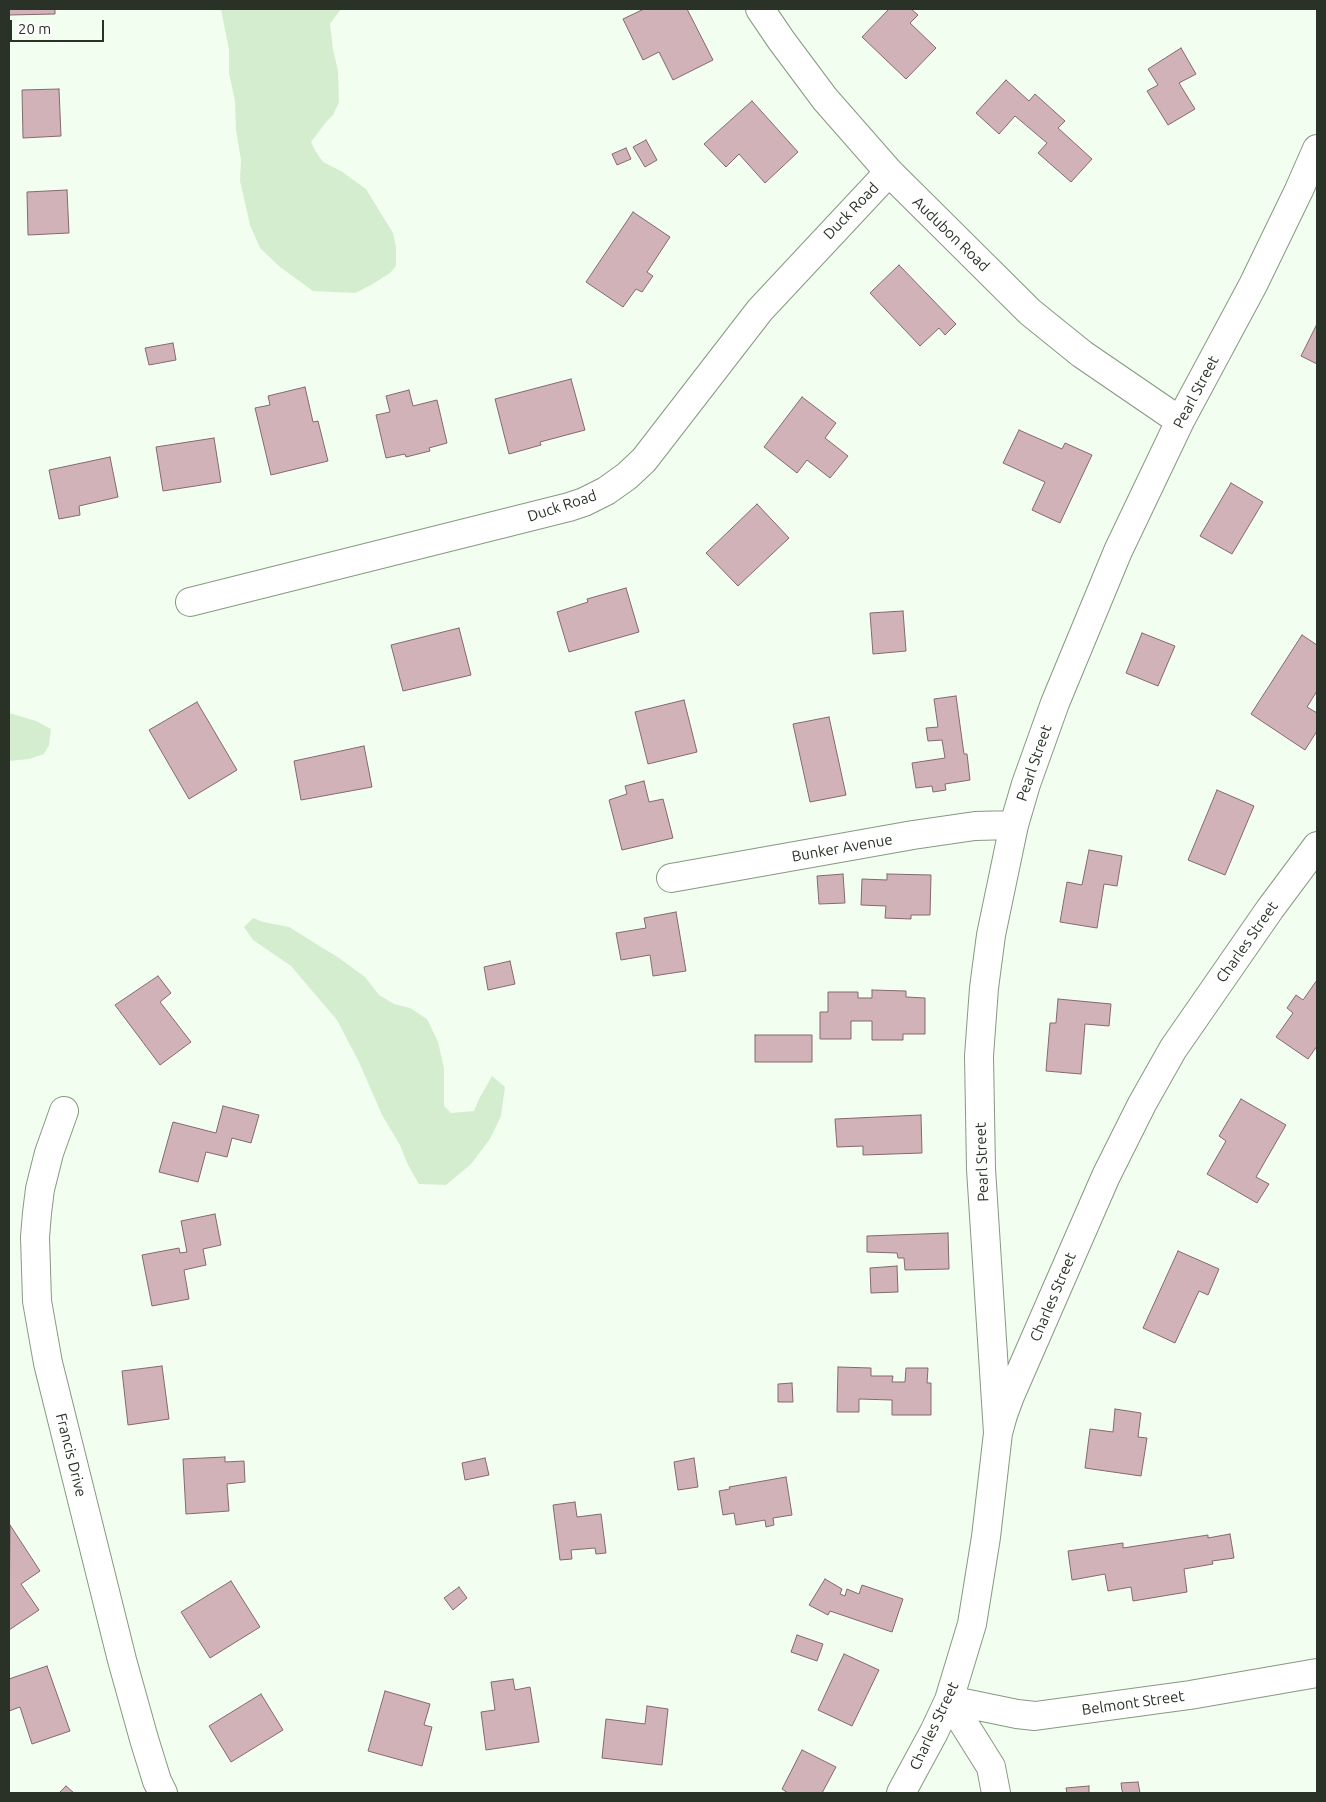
<!DOCTYPE html>
<html>
<head>
<meta charset="utf-8">
<style>
	body { margin:0 }
	#map { position:relative; width:1326px; height:1802px; overflow:hidden; background:#f2feef; font-family:Ubuntu,sans-serif }
	canvas { display:block }
	.frame { position:absolute; inset:0; border:10px solid #2a3228; pointer-events:none }
	.scale { position:absolute; left:10px; top:20px; width:94px; height:22px; box-sizing:border-box; border:2px solid #2a3228; border-top:0; padding-left:6px; font-size:15px; line-height:18px; white-space:nowrap; color:#2a3228; -webkit-text-stroke:4px #fff; paint-order:stroke }
</style>
</head>
<body>
<div id="map">
<canvas width="1326" height="1802"></canvas>
<div class="frame"></div>
<div class="scale">20 m</div>
</div>
<script>
const ctx = document.querySelector('canvas').getContext('2d');
ctx.lineJoin = 'round';
function fill(path, color) { ctx.fillStyle = color; ctx.fill(path, 'evenodd'); }
const shape = rows => new Path2D(rows.map(r => 'M' + r).join(''));
function strokePath(path, color, width, dash) { ctx.strokeStyle = color; ctx.lineWidth = width; ctx.lineCap = dash ? 'butt' : 'round'; ctx.setLineDash(dash || []); ctx.stroke(path); }
function write(font, color, halo, rows, align = 'center') {
  ctx.font = font + ' Ubuntu,sans-serif'; ctx.lineWidth = 4.5; ctx.setLineDash([]); ctx.textBaseline = 'middle'; ctx.strokeStyle = halo; ctx.fillStyle = color; for (const [text, x, y, turn = 0] of rows) {
    ctx.save(); ctx.translate(x, y); ctx.rotate((+turn || 0) * Math.PI / 180); ctx.textAlign = isNaN(turn) ? turn : align; if (halo) ctx.strokeText(text, 0, 0); ctx.fillText(text, 0, 0); ctx.restore();
  }
}
const green = shape([
	[221,9,341,9,330,24,333,49,338,71,339,102,333,115,326,122,311,142,316,152,323,162,341,171,366,189,393,233,396,247,396,266,390,273,371,285,355,293,313,291,280,267,260,248,250,225,240,181,241,160,236,130,235,101,229,73,229,50],
	[9,713,36,721,51,729,49,745,44,754,29,759,9,761],
	[253,918,263,922,289,927,339,958,365,977,379,995,394,1004,410,1008,427,1019,438,1042,444,1068,444,1106,451,1113,474,1111,479,1099,492,1076,505,1087,501,1116,490,1139,471,1164,446,1185,419,1184,408,1165,400,1145,382,1115,359,1062,337,1020,291,966,253,940,244,927]
]);
const building = shape([
	[9,9,55,9,55,14,9,15,9,9],
	[644,9,687,9,713,60,673,80,659,52,643,60,623,19,644,9],
	[889,9,911,9,918,15,910,23,936,48,906,79,862,37,889,9],
	[1181,48,1196,74,1179,83,1195,109,1168,125,1147,91,1158,85,1148,69,1181,48],
	[1006,80,1029,101,1035,94,1065,121,1058,128,1092,159,1071,182,1038,153,1047,143,1015,116,999,134,976,113,1006,80],
	[59,89,61,136,23,138,22,90,59,89],
	[752,101,798,152,765,183,739,154,726,167,704,144,752,101],
	[646,140,657,160,645,167,633,147,646,140],
	[626,148,631,159,617,165,612,154,626,148],
	[67,190,69,233,28,235,27,192,67,190],
	[633,212,670,237,647,272,653,276,642,292,636,289,623,307,586,282,633,212],
	[899,265,956,324,945,335,939,328,920,346,870,293,899,265],
	[1317,324,1317,364,1301,356,1317,324],
	[173,343,176,360,149,365,145,348,173,343],
	[571,379,585,430,540,442,541,445,509,454,495,399,571,379],
	[305,387,313,422,318,421,328,461,271,475,255,408,270,405,268,396,305,387],
	[409,390,413,406,437,400,447,443,429,448,430,451,406,457,405,454,386,458,376,415,390,412,386,396,409,390],
	[802,397,836,423,825,438,848,456,830,478,807,460,797,473,764,447,802,397],
	[1019,430,1062,449,1065,443,1092,455,1060,523,1032,510,1045,482,1003,463,1019,430],
	[214,438,221,482,163,491,156,447,214,438],
	[110,457,118,497,79,506,80,515,59,519,49,470,110,457],
	[1231,483,1263,502,1232,554,1200,536,1231,483],
	[757,504,789,538,738,586,706,553,757,504],
	[626,588,639,632,569,652,557,612,588,602,587,599,626,588],
	[903,611,906,651,873,654,870,613,903,611],
	[459,628,471,675,403,691,391,645,459,628],
	[1142,633,1175,646,1158,686,1126,673,1142,633],
	[1302,635,1317,645,1317,691,1307,707,1317,713,1317,731,1305,750,1251,714,1302,635],
	[956,696,964,754,967,754,970,780,945,784,946,790,933,792,932,786,916,788,912,763,945,758,942,740,928,741,926,728,938,727,934,699,956,696],
	[684,700,697,752,648,764,635,712,684,700],
	[197,702,237,770,189,799,149,730,197,702],
	[829,717,846,795,810,802,793,724,829,717],
	[364,746,372,787,301,800,294,761,364,746],
	[644,781,649,802,663,799,673,838,622,850,609,800,627,794,625,786,644,781],
	[1217,790,1254,806,1225,875,1188,860,1217,790],
	[1089,850,1122,856,1117,886,1104,884,1097,928,1060,922,1067,882,1082,885,1089,850],
	[843,874,845,903,819,904,817,876,843,874],
	[887,874,931,875,930,915,911,915,911,919,885,918,886,906,861,905,862,879,887,880,887,874],
	[676,912,686,971,653,976,650,955,621,960,616,933,646,928,644,918,676,912],
	[510,961,515,984,488,990,484,967,510,961],
	[158,976,171,993,160,1002,191,1042,160,1065,115,1005,158,976],
	[1317,980,1317,1046,1308,1059,1276,1037,1293,1013,1287,1008,1296,995,1303,1000,1317,980],
	[872,990,906,991,906,997,925,998,925,1034,903,1034,903,1040,872,1040,872,1021,851,1021,851,1039,820,1039,820,1012,828,1012,828,992,858,992,858,998,872,998,872,990],
	[1058,999,1111,1004,1109,1026,1085,1024,1081,1074,1046,1071,1050,1023,1056,1023,1058,999],
	[755,1035,812,1035,812,1062,755,1062,755,1035],
	[1241,1099,1286,1125,1256,1177,1269,1184,1257,1203,1207,1174,1226,1141,1219,1136,1241,1099],
	[223,1106,259,1115,251,1143,232,1138,227,1157,206,1152,198,1182,159,1172,173,1122,216,1133,223,1106],
	[921,1115,922,1153,863,1155,863,1146,837,1147,835,1119,921,1115],
	[215,1214,221,1245,203,1249,206,1265,184,1270,189,1299,152,1306,142,1255,179,1248,180,1253,187,1252,181,1221,215,1214],
	[948,1233,949,1269,905,1270,904,1258,898,1258,897,1253,867,1252,867,1236,948,1233],
	[1178,1251,1219,1269,1208,1295,1199,1291,1175,1343,1143,1328,1178,1251],
	[897,1266,898,1292,871,1293,870,1268,897,1266],
	[162,1366,169,1419,128,1425,122,1371,162,1366],
	[838,1367,871,1368,871,1376,893,1376,892,1382,905,1382,906,1368,928,1368,927,1383,931,1383,931,1415,892,1415,892,1400,859,1399,859,1412,837,1412,838,1367],
	[792,1383,793,1402,778,1402,778,1384,792,1383],
	[1115,1409,1141,1413,1138,1437,1147,1438,1141,1476,1085,1468,1090,1429,1113,1432,1115,1409],
	[225,1457,225,1462,244,1461,245,1482,227,1484,229,1511,186,1514,183,1459,225,1457],
	[485,1458,489,1475,465,1480,462,1463,485,1458],
	[694,1458,698,1487,678,1490,674,1462,694,1458],
	[786,1477,792,1515,773,1518,774,1525,766,1527,765,1520,736,1525,734,1513,723,1515,719,1491,730,1489,729,1487,786,1477],
	[575,1502,577,1517,601,1514,606,1553,596,1554,595,1548,571,1550,572,1559,560,1560,553,1505,575,1502],
	[10,1525,40,1571,21,1584,39,1610,9,1630,10,1525],
	[1230,1534,1234,1558,1212,1561,1213,1564,1184,1569,1187,1592,1133,1601,1131,1587,1108,1591,1105,1574,1072,1580,1068,1551,1123,1543,1123,1548,1208,1535,1208,1538,1230,1534],
	[825,1579,842,1589,840,1594,845,1596,847,1589,859,1594,862,1585,903,1599,892,1632,830,1611,828,1615,809,1605,825,1579],
	[231,1581,260,1627,210,1658,181,1612,231,1581],
	[459,1587,467,1598,453,1610,444,1598,459,1587],
	[797,1635,823,1644,817,1661,791,1652,797,1635],
	[844,1654,879,1670,852,1726,818,1710,844,1654],
	[47,1666,70,1731,32,1744,20,1707,9,1711,9,1679,47,1666],
	[513,1679,515,1690,530,1687,539,1742,486,1750,481,1712,495,1710,491,1682,513,1679],
	[385,1691,430,1704,424,1725,432,1727,422,1766,368,1751,385,1691],
	[261,1694,283,1730,231,1762,209,1726,261,1694],
	[647,1706,668,1709,662,1765,602,1758,606,1719,645,1724,647,1706],
	[802,1750,836,1767,822,1793,788,1793,782,1789,802,1750],
	[1138,1782,1140,1793,1124,1793,1122,1791,1121,1783,1138,1782],
	[66,1786,74,1793,59,1793,66,1786],
	[1089,1786,1089,1793,1067,1793,1066,1788,1089,1786]
]);
const minor = shape([
	[760,9,781,40,825,99,889,172,1030,312,1082,354,1180,421],
	[190,602,569,507,584,502,606,491,627,476,644,460,760,310,889,172],
	[671,878,913,835,975,826,1014,825],
	[64,1111,49,1153,40,1189,37,1213,35,1237,37,1301,48,1363,122,1660,144,1739,157,1781,163,1793],
	[998,1433,981,1169,979,1056,984,988,991,935,1014,825,1026,784,1055,703,1118,551,1180,421,1253,285,1299,190,1317,149],
	[949,1700,1017,1714,1035,1716,1190,1695,1317,1673],
	[949,1700,991,1767,996,1793],
	[901,1793,934,1732,949,1700,972,1624,986,1537,998,1433,1003,1415,1010,1396,1106,1176,1142,1104,1173,1049,1270,909,1317,846]
]);
const streetNames = [
	["Duck Road",851,211,-46],
	["Audubon Road",951,234,44],
	["Pearl Street",1196,392,-62],
	["Duck Road",562,506,-18],
	["Pearl Street",1034,763,-71],
	["Bunker Avenue",842,848,-10],
	["Charles Street",1247,942,-55],
	["Pearl Street",982,1162,-92],
	["Charles Street",1053,1297,-67],
	["Francis Drive",71,1455,76],
	["Belmont Street",1133,1703,-8],
	["Charles Street",934,1726,-65]
];
fill(green, '#d5edcf');
fill(building, '#d2b2b9');
strokePath(building, '#85686f', 1);
strokePath(minor, '#869982', 30);
strokePath(minor, '#fff', 28);
write('15px', '#2a3228', '#fff', streetNames);
</script>
</body>
</html>
